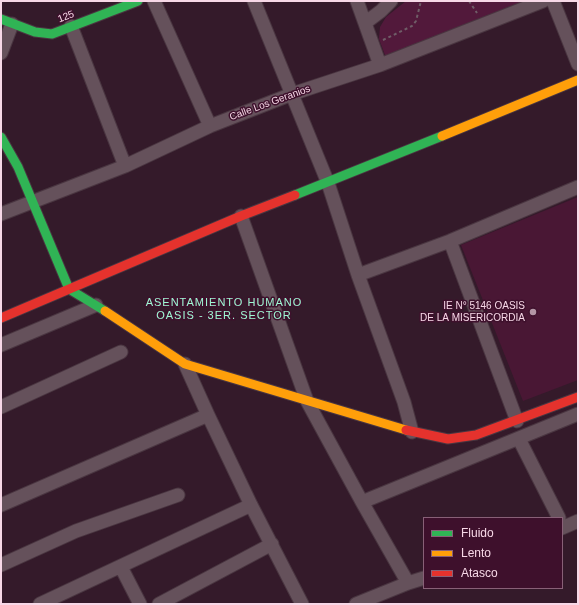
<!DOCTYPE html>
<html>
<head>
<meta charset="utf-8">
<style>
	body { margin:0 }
	#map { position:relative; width:579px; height:605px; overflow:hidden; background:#341a2a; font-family:Arial,sans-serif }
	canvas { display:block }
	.frame { position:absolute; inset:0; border:2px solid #f7d8e7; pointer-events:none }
	.legend { position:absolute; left:423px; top:517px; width:140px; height:72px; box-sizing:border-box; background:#3e102c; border:1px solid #886077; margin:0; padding:5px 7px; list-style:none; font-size:12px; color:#f7d8e7 }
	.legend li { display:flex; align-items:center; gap:8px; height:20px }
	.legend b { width:20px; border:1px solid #886077 }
</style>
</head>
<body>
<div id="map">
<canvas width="579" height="605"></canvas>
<div class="frame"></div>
<ul class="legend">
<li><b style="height:5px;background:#30b455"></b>Fluido</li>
<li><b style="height:5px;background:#ff9f0a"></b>Lento</li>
<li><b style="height:5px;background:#e5322d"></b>Atasco</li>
</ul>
</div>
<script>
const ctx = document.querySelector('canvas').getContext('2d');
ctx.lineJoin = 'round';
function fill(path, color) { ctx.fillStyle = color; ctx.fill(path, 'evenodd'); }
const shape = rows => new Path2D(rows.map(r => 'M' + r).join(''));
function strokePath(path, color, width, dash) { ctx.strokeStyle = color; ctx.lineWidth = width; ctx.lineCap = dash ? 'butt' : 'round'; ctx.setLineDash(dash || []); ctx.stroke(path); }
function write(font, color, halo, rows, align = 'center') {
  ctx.font = font + ' Arial,sans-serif'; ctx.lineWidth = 3; ctx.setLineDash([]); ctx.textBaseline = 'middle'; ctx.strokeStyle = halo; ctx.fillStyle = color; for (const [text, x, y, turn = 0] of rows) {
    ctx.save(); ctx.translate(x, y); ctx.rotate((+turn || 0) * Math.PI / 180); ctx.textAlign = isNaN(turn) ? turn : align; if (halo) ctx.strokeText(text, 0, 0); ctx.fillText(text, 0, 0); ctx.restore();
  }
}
const built = shape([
	[578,197,578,380,523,401,461,245]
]);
const green = shape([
	[406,1,522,1,518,4,388,56,385,55,379,39,380,27,386,17]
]);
const path = shape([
	[469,1,477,13],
	[383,40,412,26,416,21,421,1]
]);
const street = shape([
	[154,1,210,126],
	[254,1,328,183,358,275,404,402,412,432],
	[357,1,380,65],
	[553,1,578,64],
	[365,23,381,11,391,1],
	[71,26,125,166],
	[1,53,12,24],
	[1,214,125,166,210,126,292,94,380,65,543,1],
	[241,216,307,401,362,502,408,583],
	[450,241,517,421],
	[358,275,450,241,578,187],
	[1,345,96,305],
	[185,364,208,415,251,505,302,604],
	[1,407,121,352],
	[519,439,559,518],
	[362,502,578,414],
	[1,505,208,415],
	[562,528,578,521],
	[1,565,76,531,178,495],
	[121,567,140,604],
	[40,604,251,505],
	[159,604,272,544],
	[356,604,408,583,424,578]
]);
const fast = shape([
	[1,19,35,32,52,34,138,1],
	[1,137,18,167,69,289,105,311],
	[295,195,442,136]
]);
const slow = shape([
	[442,136,578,80],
	[105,311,185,364,406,430]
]);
const jam = shape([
	[1,318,241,216,295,195],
	[406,430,448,439,476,435,578,397]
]);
const markers = [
	[533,312,4,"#b396a5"]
];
const streetNames = [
	["125",66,17,-21],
	["Calle Los Geranios",270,103,-20]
];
const poiNames = [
	["IE N° 5146 OASIS",525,306],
	["DE LA MISERICORDIA",525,318]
];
const neighbourhoodNames = [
	["ASENTAMIENTO HUMANO",224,303],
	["OASIS - 3ER. SECTOR",224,316]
];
fill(built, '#491734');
fill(green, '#52193b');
strokePath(street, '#4a3641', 15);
strokePath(fast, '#4a3641', 11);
strokePath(slow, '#4a3641', 11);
strokePath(jam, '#4a3641', 11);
strokePath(path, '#6f5d67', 2, [3, 3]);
strokePath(street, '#65515b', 13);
strokePath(fast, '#30b455', 9);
strokePath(slow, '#ff9f0a', 9);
strokePath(jam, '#e5322d', 9);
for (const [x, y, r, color] of markers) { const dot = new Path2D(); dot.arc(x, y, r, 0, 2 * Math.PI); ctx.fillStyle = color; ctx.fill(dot); strokePath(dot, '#3e102c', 1.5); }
write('10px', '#f7d8e7', '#3e102c', streetNames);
write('10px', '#f7d8e7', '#3e102c', poiNames, 'right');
ctx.letterSpacing = '1px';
write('11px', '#9ff8d4', '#3e102c', neighbourhoodNames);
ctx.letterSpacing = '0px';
</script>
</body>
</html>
